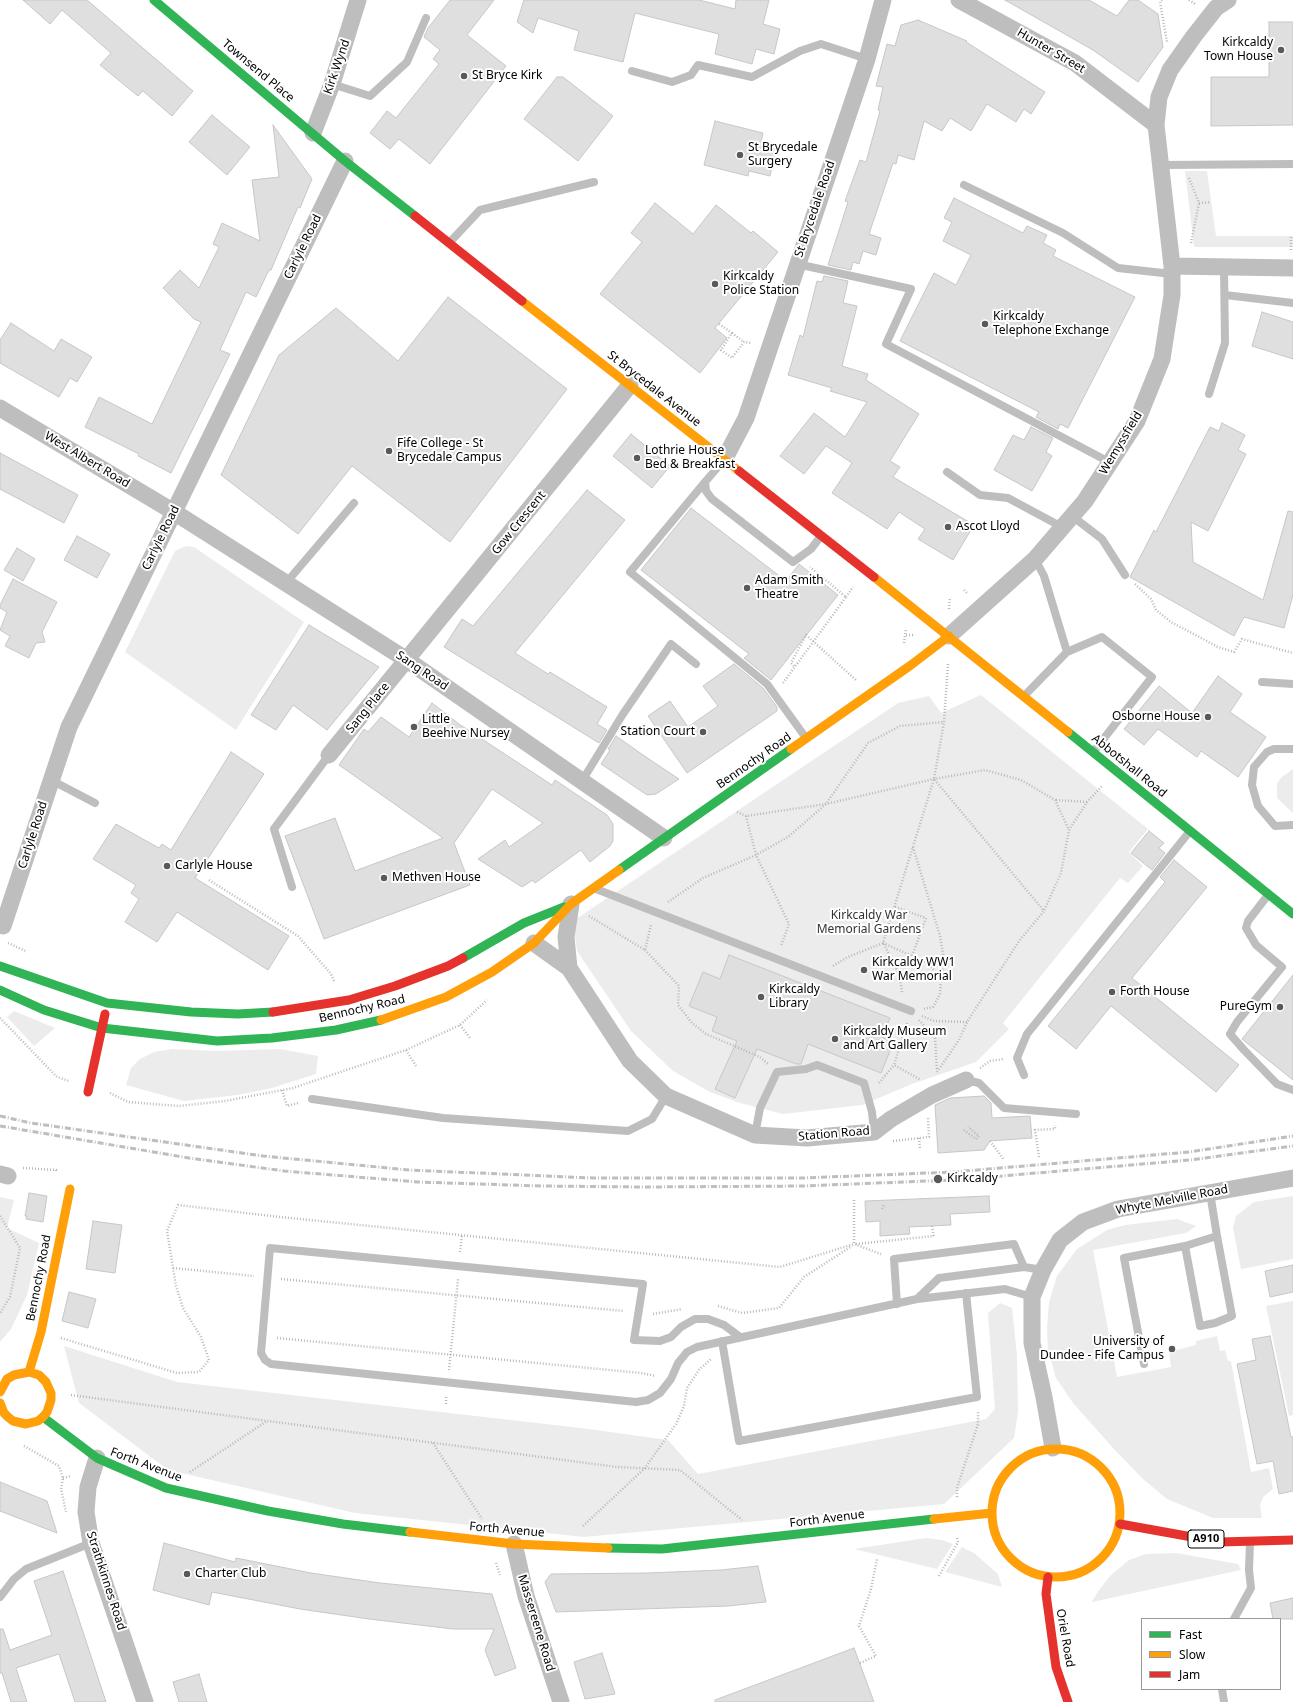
<!DOCTYPE html>
<html>
<head>
<meta charset="utf-8">
<style>
	body { margin:0 }
	#map { position:relative; width:1293px; height:1702px; overflow:hidden; background:#fff; font-family:"Noto Sans",sans-serif }
	canvas { display:block }
	.legend { position:absolute; left:1141px; top:1618px; width:140px; height:72px; box-sizing:border-box; background:#fff; border:1px solid #999; margin:0; padding:5px 7px; list-style:none; font-size:12px; color:#000 }
	.legend li { display:flex; align-items:center; gap:8px; height:20px }
	.legend b { width:20px; border:1px solid #999 }
</style>
</head>
<body>
<div id="map">
<canvas width="1293" height="1702"></canvas>
<ul class="legend">
<li><b style="height:5px;background:#30b455"></b>Fast</li>
<li><b style="height:5px;background:#ff9f0a"></b>Slow</li>
<li><b style="height:5px;background:#e5322d"></b>Jam</li>
</ul>
</div>
<script>
const ctx = document.querySelector('canvas').getContext('2d');
ctx.lineJoin = 'round';
function fill(path, color) { ctx.fillStyle = color; ctx.fill(path, 'evenodd'); }
const shape = rows => new Path2D(rows.map(r => 'M' + r).join(''));
function strokePath(path, color, width, dash) { ctx.strokeStyle = color; ctx.lineWidth = width; ctx.lineCap = dash ? 'butt' : 'round'; ctx.setLineDash(dash || []); ctx.stroke(path); }
function write(font, color, halo, rows, align = 'center') {
  ctx.font = font + ' "Noto Sans",sans-serif'; ctx.lineWidth = 4; ctx.setLineDash([]); ctx.textBaseline = 'middle'; ctx.strokeStyle = halo; ctx.fillStyle = color; for (const [text, x, y, turn = 0] of rows) {
    ctx.save(); ctx.translate(x, y); ctx.rotate((+turn || 0) * Math.PI / 180); ctx.textAlign = isNaN(turn) ? turn : align; if (halo) ctx.strokeText(text, 0, 0); ctx.fillText(text, 0, 0); ctx.restore();
  }
}
const green = shape([
	[1185,171,1207,171,1216,236,1293,236,1293,247,1194,247],
	[186,546,194,547,304,622,236,730,125,652,175,551],
	[981,695,1148,829,1129,852,1143,866,1128,883,1120,878,1003,1023,1009,1029,976,1062,912,1084,862,1105,783,1114,740,1103,710,1092,673,1071,631,1031,577,951,573,921,898,703,929,696,941,713],
	[1293,769,1293,813,1277,798,1277,783,1282,777],
	[14,1011,55,1028,34,1046,7,1017],
	[172,1049,215,1051,280,1049,318,1056,316,1074,272,1088,237,1095,184,1101,126,1085,131,1068,140,1059,154,1052],
	[1293,1196,1293,1259,1241,1269,1233,1228,1236,1216,1254,1202],
	[0,1197,14,1200,7,1228,39,1243,27,1295,11,1329,0,1342],
	[1177,1219,1196,1226,1186,1233,1093,1250,1117,1377,1171,1367,1169,1352,1196,1345,1196,1341,1217,1336,1220,1351,1225,1350,1228,1361,1231,1361,1251,1472,1269,1468,1273,1489,1263,1497,1260,1506,1262,1518,1213,1518,1167,1499,1143,1479,1113,1448,1073,1403,1056,1378,1048,1350,1047,1328,1049,1302,1057,1276,1077,1249,1107,1230,1125,1225],
	[1293,1301,1293,1415,1289,1416,1266,1306],
	[1000,1303,1012,1308,1017,1355,1018,1412,1014,1438,944,1504,584,1537,355,1513,168,1470,79,1403,64,1346,177,1382,581,1428,668,1440,698,1474,986,1419,995,1409,988,1313],
	[926,1538,942,1540,953,1544,937,1569,854,1549],
	[962,1547,974,1553,998,1574,1002,1587,945,1572],
	[1176,1553,1238,1564,1241,1570,1092,1602,1097,1593,1110,1576,1129,1560,1146,1554]
]);
const building = shape([
	[23,0,87,0,193,91,172,116,143,91,138,96,100,65,111,53,62,10,50,24,23,0],
	[450,0,494,0,467,35,506,66,430,164,399,139,390,149,370,133,387,111,396,118,439,64,433,59,440,50,424,37,428,28,450,0],
	[524,0,699,0,735,9,736,0,769,0,763,24,780,29,774,54,756,49,752,64,715,54,719,34,635,13,623,62,574,50,579,31,538,18,533,33,517,22,524,0],
	[1005,0,1089,0,1117,16,1129,0,1138,0,1158,14,1163,47,1138,82,1093,50,1005,0],
	[918,20,967,41,966,42,1045,92,1031,114,1024,109,1016,122,987,104,971,131,950,118,942,131,924,121,914,160,898,155,896,164,893,163,869,234,881,238,876,255,863,251,859,264,853,262,851,270,828,265,848,202,845,201,860,160,866,162,880,111,878,110,883,87,876,86,887,44,895,46,901,25,918,20],
	[1269,22,1293,22,1293,125,1211,126,1211,77,1269,77,1269,22],
	[557,77,563,77,613,116,578,161,524,119,557,77],
	[212,115,250,147,227,175,189,142,212,115],
	[715,121,763,133,761,142,777,146,770,176,749,171,748,176,704,165,715,121],
	[273,125,312,179,300,208,298,207,271,270,269,270,256,297,246,292,220,350,230,354,171,473,138,456,139,454,85,427,99,397,152,424,201,322,194,319,163,288,180,270,199,288,219,247,213,244,222,223,260,241,252,180,279,177,273,125],
	[954,198,1023,233,1027,226,1047,235,1043,243,1056,250,1053,256,1135,297,1068,428,1060,424,1058,429,1036,417,1039,412,900,341,934,273,956,285,971,255,943,241,952,222,944,218,954,198],
	[655,203,693,234,716,205,751,233,753,231,778,252,715,328,727,338,700,373,600,294,642,242,631,233,655,203],
	[824,276,848,281,843,303,857,306,842,366,868,374,866,380,919,414,890,461,900,467,893,477,974,525,953,560,918,539,925,529,899,512,887,529,832,493,852,463,826,446,804,474,780,456,814,413,845,437,867,402,830,391,832,388,788,375,800,335,803,337,817,281,822,282,824,276],
	[448,297,567,389,450,542,352,466,298,534,221,475,279,355,336,308,398,361,448,297],
	[1262,312,1293,322,1293,359,1252,346,1262,312],
	[11,323,54,351,61,339,92,357,77,382,70,378,59,397,0,363,0,340,11,323],
	[1222,423,1245,435,1238,450,1246,454,1208,531,1191,522,1193,562,1263,600,1288,511,1293,512,1293,595,1284,628,1244,617,1234,636,1130,577,1154,530,1156,532,1210,427,1219,431,1222,423],
	[1031,427,1053,438,1046,452,1052,456,1032,491,994,470,1013,435,1024,440,1031,427],
	[631,434,670,466,652,488,613,456,631,434],
	[0,453,78,495,64,523,0,489,0,453],
	[587,490,625,520,515,653,548,674,550,672,607,707,597,724,607,730,599,743,444,647,462,619,473,626,587,490],
	[691,508,786,581,799,564,838,595,771,680,744,658,749,654,641,570,691,508],
	[77,536,110,554,97,578,64,560,77,536],
	[17,548,35,559,23,581,4,570,17,548],
	[13,579,57,602,42,632,45,642,36,643,29,658,5,646,10,636,0,630,7,612,0,608,0,605,13,579],
	[309,625,379,667,327,730,293,705,276,730,251,715,309,625],
	[734,664,763,688,777,707,777,711,687,773,648,716,670,701,688,727,718,706,703,686,734,664],
	[1218,676,1242,694,1230,712,1266,737,1238,777,1201,751,1197,757,1158,729,1144,745,1124,729,1159,686,1192,713,1218,676],
	[432,703,459,724,552,785,555,780,607,815,613,824,613,841,610,846,590,862,581,850,535,883,533,880,522,887,478,859,505,840,509,847,543,823,492,789,454,843,470,885,324,939,285,836,335,818,355,871,443,838,339,765,364,729,368,732,381,717,409,737,432,703],
	[616,736,646,757,679,779,656,794,647,795,601,764,610,750,608,749,616,736],
	[231,752,264,774,195,878,289,936,268,970,177,912,157,942,125,922,139,899,131,893,136,885,93,859,116,824,159,848,162,844,171,850,231,752],
	[1149,831,1164,843,1159,848,1165,853,1152,870,1131,853,1149,831],
	[1174,860,1207,887,1132,978,1239,1065,1216,1092,1111,1006,1076,1049,1048,1026,1165,882,1160,877,1174,860],
	[729,955,890,1018,882,1037,894,1041,881,1073,808,1044,801,1064,796,1064,757,1049,735,1098,715,1089,737,1041,712,1031,717,1017,689,1006,703,972,720,979,729,955],
	[1293,975,1293,1080,1242,1039,1293,975],
	[984,1096,991,1103,992,1118,1030,1116,1032,1138,990,1141,984,1150,938,1153,935,1105,950,1098,984,1096],
	[29,1193,47,1196,43,1222,26,1219,27,1216,25,1216,29,1193],
	[989,1196,990,1212,950,1214,951,1225,909,1227,910,1234,880,1236,880,1221,866,1222,865,1201,989,1196],
	[93,1221,122,1225,115,1273,86,1269,93,1221],
	[1293,1265,1293,1292,1270,1297,1265,1271,1293,1265],
	[69,1292,96,1299,88,1328,62,1321,69,1292],
	[1270,1336,1291,1437,1293,1437,1293,1491,1279,1494,1273,1461,1257,1464,1237,1364,1256,1360,1252,1339,1270,1336],
	[0,1482,47,1501,57,1533,0,1511,0,1482],
	[164,1543,235,1562,236,1558,311,1573,380,1583,492,1594,516,1668,495,1676,485,1650,494,1629,453,1629,369,1619,300,1609,212,1592,209,1605,153,1590,164,1543],
	[758,1566,766,1602,728,1606,556,1612,545,1582,551,1574,648,1573,721,1570,758,1566],
	[63,1571,106,1702,75,1702,59,1654,16,1668,27,1702,11,1702,2,1673,0,1673,0,1629,3,1629,10,1650,52,1635,34,1581,63,1571],
	[1293,1598,1293,1619,1273,1619,1270,1603,1293,1598],
	[854,1648,874,1702,715,1702,715,1700,854,1648],
	[602,1653,615,1694,585,1699,574,1662,602,1653],
	[199,1674,207,1702,179,1702,173,1682,199,1674]
]);
const path = shape([
	[1162,0,1160,2,1167,42],
	[1189,0,1195,4],
	[1189,178,1199,203,1211,202],
	[1191,243,1199,203],
	[1291,250,1291,236],
	[719,324,732,333,721,350,732,358,744,342,751,343],
	[732,333,744,342],
	[1135,584,1151,599,1156,610,1171,622,1218,647,1234,652,1242,639,1293,653],
	[964,590,968,594],
	[846,597,853,587],
	[949,609,950,597],
	[906,635,913,635],
	[904,643,906,628],
	[948,664,944,722,934,779,1044,911],
	[794,666,791,663,806,635,856,680],
	[783,683,846,597,810,567],
	[1056,800,1087,802],
	[737,812,746,816,826,804,934,779,985,770,1021,780,1055,800,1069,830],
	[746,816,756,855,789,924,781,946],
	[913,847,940,936,944,959,941,979],
	[209,880,298,936,331,974,334,981],
	[668,902,703,878,756,855,788,837,826,804,868,743,900,726,944,722],
	[895,907,926,918,912,956],
	[589,916,645,950,651,925],
	[8,943,26,951,25,952],
	[883,943,928,963,941,979,940,994,933,1007,923,1009],
	[884,944,900,977,902,993],
	[645,950,679,986,678,1005,692,1023,706,1034,760,1057,768,1064],
	[833,966,848,957,883,943,934,779],
	[922,1016,934,1021,967,1022],
	[0,1018,57,1077,69,1081],
	[919,1020,935,1038,937,1071],
	[907,1023,894,1065,921,1080],
	[460,1025,470,1038],
	[406,1050,416,1066],
	[980,1068,990,1061,1004,1059],
	[937,1072,959,1040,967,1022,1019,941,1044,911,1061,873,1069,830,1087,802,1102,786],
	[879,1083,894,1065],
	[282,1090,287,1106,298,1103],
	[110,1093,128,1102,179,1106,225,1101,293,1088,406,1050,460,1025,487,1000],
	[964,1130,976,1139,979,1136,968,1127],
	[919,1138,920,1149],
	[893,1141,929,1137,928,1118],
	[990,1141,1004,1160],
	[1039,1157,1035,1130,1055,1129,1055,1125],
	[23,1168,56,1170,56,1173],
	[854,1200,854,1244],
	[882,1209,884,1205],
	[0,1216,20,1248,10,1297,0,1313],
	[932,1226,934,1237],
	[856,1244,934,1236],
	[460,1252,462,1235],
	[173,1268,254,1276],
	[281,1279,624,1311],
	[718,1306,742,1313,779,1308,804,1277,852,1246],
	[653,1314,682,1309],
	[61,1338,177,1373,199,1372,209,1360,201,1337,183,1308,176,1286,167,1231,178,1205,280,1217,780,1267,854,1244,881,1254],
	[277,1338,641,1373,656,1376],
	[449,1370,458,1279],
	[71,1395,617,1467,680,1470,742,1520],
	[446,1404,446,1397],
	[433,1443,482,1519],
	[24,1446,59,1466,63,1478,61,1489,66,1512],
	[190,1472,267,1421],
	[63,1478,70,1476],
	[957,1497,957,1488,978,1424,978,1411],
	[583,1526,645,1468,676,1424,684,1406,687,1388,699,1370,711,1359],
	[496,1563,500,1575],
	[939,1576,958,1542,957,1538],
	[860,1663,876,1656,859,1626,871,1589,877,1559]
]);
const lane = shape([
	[632,71,672,82,691,75,698,65,752,77,800,51,821,44,867,59],
	[332,84,370,96,407,62,426,18],
	[1161,165,1293,164],
	[964,185,1063,233,1118,268,1172,274],
	[450,242,480,210,594,182],
	[797,264,911,289,886,344,1111,463],
	[1225,295,1293,303],
	[1209,394,1225,343,1224,267],
	[724,460,705,482,706,491,712,499,793,562,811,549,821,536],
	[947,472,980,495,1008,498,1062,527],
	[705,482,630,572,767,684,806,738],
	[1072,516,1102,539,1125,575],
	[1035,559,1044,576,1067,652,1102,637,1152,677,1094,751],
	[286,583,354,503],
	[1262,682,1293,684],
	[1024,696,1067,652],
	[1293,749,1274,749,1267,752,1254,767,1252,785,1258,806,1275,826,1293,825],
	[51,780,95,803],
	[582,781,623,714,671,644,696,664],
	[292,887,274,829,329,755],
	[596,889,911,1011],
	[1268,895,1248,921,1246,928,1256,945,1282,967,1237,1022,1230,1034,1244,1050,1277,1084,1293,1090],
	[1024,1075,1017,1058,1027,1034,1190,831],
	[966,1080,979,1083,1004,1108,1076,1114],
	[312,1099,443,1118,628,1131,652,1119,666,1096],
	[755,1135,760,1108,777,1072,806,1069,817,1065,864,1083,872,1112,874,1132],
	[1185,1246,1200,1326,1215,1323,1232,1316,1217,1236],
	[1032,1297,1005,1289,917,1299,939,1278,1024,1267,1043,1270],
	[897,1304,894,1259,1014,1244,1024,1267],
	[740,1337,724,1325,708,1319,695,1319,681,1327,671,1337,660,1341,634,1340,643,1284,270,1248,261,1353,265,1360,271,1364,636,1402,648,1400,660,1393,671,1379,678,1363,687,1352,697,1347,917,1299],
	[722,1341,739,1441,977,1397,966,1293],
	[1144,1364,1124,1258,1185,1246,1217,1236,1210,1193],
	[0,1597,14,1579,26,1569,91,1543],
	[1234,1619,1251,1588,1249,1570,1250,1542],
	[1222,1689,1224,1702]
]);
const street = shape([
	[959,0,1075,63,1156,125],
	[313,133,332,84,358,0],
	[1172,266,1293,268],
	[0,408,174,512,407,660,664,838],
	[724,460,746,418,867,59,883,0],
	[949,636,1035,559,1085,501,1137,421,1162,359,1172,295,1172,266,1156,125,1159,97,1170,70,1194,36,1216,8,1228,0],
	[329,755,630,385],
	[3,926,69,727,345,161],
	[534,943,569,968,630,1061,666,1096,755,1135,807,1138,874,1132,891,1119,932,1095,966,1080],
	[569,968,566,937,571,904],
	[0,1174,8,1176],
	[1053,1448,1044,1397,1032,1343,1032,1297,1043,1270,1060,1240,1083,1222,1118,1209,1293,1178],
	[97,1458,88,1487,86,1512,91,1543,145,1702],
	[514,1544,526,1596,561,1702]
]);
const fast = shape([
	[154,0,345,161,415,216],
	[1068,732,1293,914],
	[619,870,791,749],
	[463,958,524,923,564,907],
	[0,966,107,1003,191,1012,238,1014,273,1012],
	[0,990,44,1010,102,1028,217,1041,272,1038,336,1030,381,1020],
	[43,1417,97,1458,166,1488,268,1511,343,1524,410,1532],
	[608,1548,662,1549,934,1519]
]);
const slow = shape([
	[522,301,739,471],
	[874,577,1068,732],
	[791,749,911,665,949,636],
	[381,1020,446,997,492,972,534,943,571,904,619,870],
	[29,1372,41,1332,70,1189],
	[0,1392,7,1379,14,1375,29,1372,39,1375,46,1382,51,1393,51,1400,47,1412,43,1417,38,1421,26,1424,13,1421,8,1417,4,1413,0,1403],
	'992 1513a64 64 0 1 1 128 0a64 64 0 1 1-128 0Z',
	[934,1519,992,1513],
	[410,1532,514,1544,608,1548]
]);
const jam = shape([
	[415,216,522,301],
	[739,471,874,577],
	[273,1012,349,1000,395,986,448,966,463,958],
	[88,1092,105,1014],
	[1120,1524,1220,1542,1293,1540],
	[1048,1577,1046,1594,1056,1667,1068,1702]
]);
const rail = shape([
	[0,1116,31,1123,263,1156,409,1170,593,1178,803,1178,953,1172,1189,1152,1293,1136],
	[0,1126,189,1158,284,1171,418,1182,541,1186,643,1187,803,1186,954,1180,1190,1160,1293,1146]
]);
const markers = [
	[1281,50,4,"#595959"],
	[464,76,4,"#595959"],
	[740,155,4,"#595959"],
	[715,284,4,"#595959"],
	[985,324,4,"#595959"],
	[389,451,4,"#595959"],
	[637,458,4,"#595959"],
	[948,527,4,"#595959"],
	[747,588,4,"#595959"],
	[1208,717,4,"#595959"],
	[414,727,4,"#595959"],
	[703,732,4,"#595959"],
	[167,866,4,"#595959"],
	[384,878,4,"#595959"],
	[864,970,4,"#595959"],
	[1112,992,4,"#595959"],
	[761,997,4,"#595959"],
	[1280,1007,4,"#595959"],
	[835,1039,4,"#595959"],
	[938,1179,5,"#595959"],
	[1172,1349,4,"#595959"],
	[187,1574,4,"#595959"]
];
const shields = [
	[1206,1539,36]
];
const shieldNames = [
	["A910",1206,1539]
];
const poiNames = [
	["Kirkcaldy",1273,43,"right"],
	["Town House",1273,57,"right"],
	["St Bryce Kirk",472,76],
	["St Brycedale",748,148],
	["Surgery",748,162],
	["Kirkcaldy",723,277],
	["Police Station",723,291],
	["Kirkcaldy",993,317],
	["Telephone Exchange",993,331],
	["Fife College - St",397,444],
	["Brycedale Campus",397,458],
	["Lothrie House",645,451],
	["Bed & Breakfast",645,465],
	["Ascot Lloyd",956,527],
	["Adam Smith",755,581],
	["Theatre",755,595],
	["Osborne House",1200,717,"right"],
	["Little",422,720],
	["Beehive Nursey",422,734],
	["Station Court",695,732,"right"],
	["Carlyle House",175,866],
	["Methven House",392,878],
	["Kirkcaldy WW1",872,963],
	["War Memorial",872,977],
	["Kirkcaldy",769,990],
	["Library",769,1004],
	["Forth House",1120,992],
	["PureGym",1272,1007,"right"],
	["Kirkcaldy Museum",843,1032],
	["and Art Gallery",843,1046],
	["Kirkcaldy",947,1179],
	["University of",1164,1342,"right"],
	["Dundee - Fife Campus",1164,1356,"right"],
	["Charter Club",195,1574]
];
const streetNames = [
	["Hunter Street",1051,51,30],
	["Kirk Wynd",337,67,-71],
	["Townsend Place",258,71,40],
	["St Brycedale Road",815,209,-71],
	["Carlyle Road",303,247,-64],
	["St Brycedale Avenue",654,389,38],
	["Wemyssfield",1121,443,-59],
	["West Albert Road",87,460,31],
	["Gow Crescent",519,523,-51],
	["Carlyle Road",161,538,-64],
	["Sang Road",422,671,34],
	["Sang Place",368,708,-51],
	["Bennochy Road",754,761,-35],
	["Abbotshall Road",1129,766,39],
	["Carlyle Road",33,835,-72],
	["Bennochy Road",362,1009,-13],
	["Station Road",834,1134,-5],
	["Whyte Melville Road",1172,1200,-11],
	["Bennochy Road",39,1278,-79],
	["Forth Avenue",146,1465,21],
	["Forth Avenue",827,1519,-7],
	["Forth Avenue",507,1530,5],
	["Strathkinnes Road",106,1581,72],
	["Massereene Road",536,1623,73],
	["Oriel Road",1065,1638,80]
];
const parkNames = [
	["Kirkcaldy War",869,916],
	["Memorial Gardens",869,930]
];
fill(green, '#ececec');
fill(building, '#dfdfdf');
strokePath(building, '#c7c7c7', 1);
strokePath(path, '#b9b9b9', 2.5, [1, 2]);
strokePath(lane, '#bebebe', 8);
strokePath(street, '#bebebe', 17);
strokePath(fast, '#30b455', 9);
strokePath(slow, '#ff9f0a', 9);
strokePath(jam, '#e5322d', 9);
strokePath(rail, '#bebebe', 3, [6, 2, 1, 2]);
for (const [x, y, r, color] of markers) { const dot = new Path2D(); dot.arc(x, y, r, 0, 2 * Math.PI); ctx.fillStyle = color; ctx.fill(dot); strokePath(dot, '#fff', 1.5); }
for (const [x, y, w] of shields) { const box = new Path2D(); box.roundRect(x - w / 2, y - 9, w, 18, 3); ctx.fillStyle = '#fff'; ctx.fill(box); strokePath(box, '#000', 1); }
write('bold 11px', '#000', null, shieldNames);
write('12px', '#000', '#fff', poiNames, 'left');
write('12px', '#000', '#fff', streetNames);
write('12px', '#333', '#fff', parkNames);
</script>
</body>
</html>
